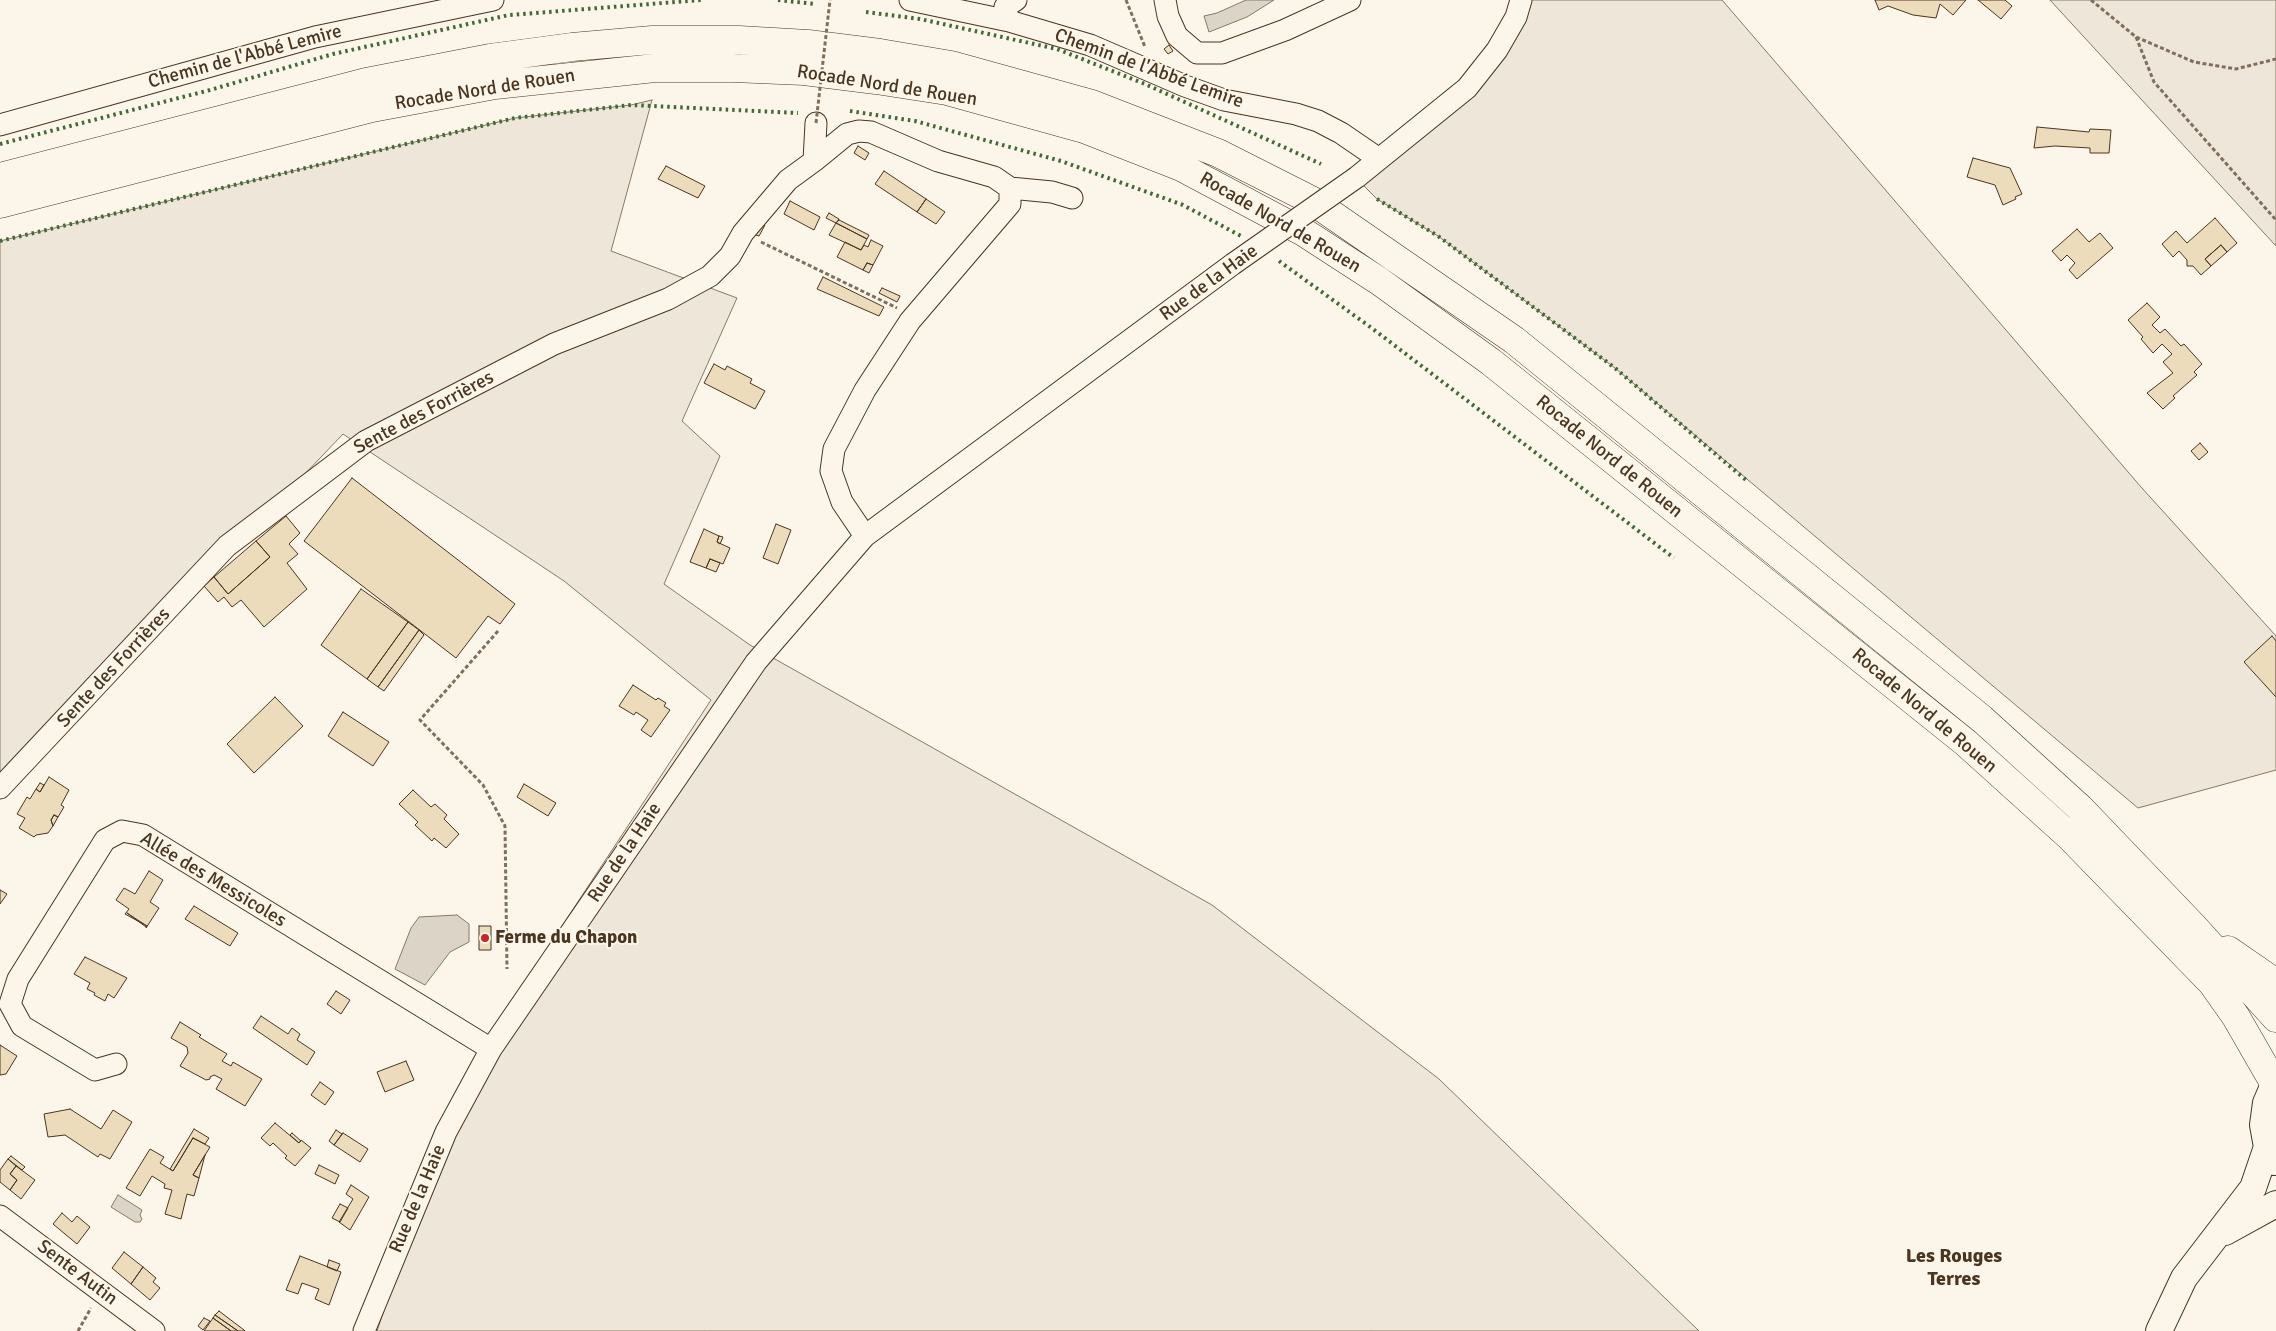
<!DOCTYPE html>
<html>
<head>
<meta charset="utf-8">
<style>
	body { margin:0 }
	canvas { display:block; background:#fbf6e9 }
</style>
</head>
<body>
<canvas width="2276" height="1331"></canvas>
<script>
const ctx = document.querySelector('canvas').getContext('2d');
ctx.lineJoin = 'round';
function fill(path, color) { ctx.fillStyle = color; ctx.fill(path, 'evenodd'); }
const shape = rows => new Path2D(rows.map(r => 'M' + r).join(''));
function strokePath(path, color, width, dash) { ctx.strokeStyle = color; ctx.lineWidth = width; ctx.lineCap = dash ? 'butt' : 'round'; ctx.setLineDash(dash || []); ctx.stroke(path); }
function write(font, color, halo, rows, align = 'center') {
  ctx.font = font + ' Signika,sans-serif'; ctx.lineWidth = 4; ctx.setLineDash([]); ctx.textBaseline = 'middle'; ctx.strokeStyle = halo; ctx.fillStyle = color; for (const [text, x, y, turn = 0] of rows) {
    ctx.save(); ctx.translate(x, y); ctx.rotate((+turn || 0) * Math.PI / 180); ctx.textAlign = isNaN(turn) ? turn : align; if (halo) ctx.strokeText(text, 0, 0); ctx.fillText(text, 0, 0); ctx.restore();
  }
}
const green = shape([
	[1522,0,1722,0,2141,487,2276,636,2276,770,2138,808,1615,368,1438,236,1377,199,1353,175,1455,93,1522,0],
	[2050,0,2276,0,2276,246,2050,0],
	[652,100,611,251,737,298,682,421,720,456,664,584,750,645,1212,905,1439,1079,1699,1331,377,1331,461,1082,492,1032,711,700,564,581,343,434,0,793,0,241,515,118,631,105,652,100]
]);
const water = shape([
	[1246,0,1274,0,1247,17,1209,32,1204,16,1217,13,1246,0],
	[457,915,469,924,469,942,450,952,425,985,395,969,411,928,419,917,457,915],
	[118,1195,142,1210,140,1215,142,1219,140,1222,135,1222,111,1207,118,1195]
]);
const building = shape([
	[1875,0,1966,0,1953,15,1940,4,1936,18,1913,15,1888,6,1879,10,1875,0],
	[1978,0,2005,0,2012,6,2001,19,1978,0],
	[1169,45,1173,51,1168,54,1164,49,1169,45],
	[2037,127,2089,132,2090,129,2111,130,2109,153,2090,153,2090,148,2055,146,2034,148,2037,127],
	[858,146,869,153,865,160,854,153,858,146],
	[1973,158,2010,168,2022,194,2015,197,2016,199,2003,205,1995,185,1967,177,1973,158],
	[666,166,705,186,698,198,658,179,666,166],
	[884,171,926,199,917,212,875,184,884,171],
	[926,199,945,212,936,224,917,212,926,199],
	[790,201,820,217,814,230,784,214,790,201],
	[829,213,839,219,836,223,826,218,829,213],
	[2215,218,2237,243,2227,252,2221,245,2205,259,2211,266,2201,275,2193,266,2187,266,2187,260,2179,251,2173,257,2162,244,2176,231,2187,243,2215,218],
	[839,220,869,235,867,239,836,223,839,220],
	[759,223,765,225,759,236,753,234,759,223],
	[836,223,867,239,861,250,829,235,836,223],
	[2077,229,2089,242,2100,233,2113,248,2077,279,2069,270,2075,263,2067,255,2061,261,2052,251,2077,229],
	[871,240,883,246,873,265,867,263,863,270,837,257,845,242,861,250,864,245,868,247,871,240],
	[2221,245,2227,252,2211,266,2205,259,2221,245],
	[867,263,873,265,869,273,863,270,867,263],
	[823,277,884,307,879,316,817,289,823,277],
	[882,288,900,296,897,302,879,293,882,288],
	[2147,303,2160,317,2152,325,2160,333,2165,329,2181,346,2184,344,2202,364,2194,372,2197,375,2173,396,2175,398,2163,409,2147,393,2173,373,2163,362,2172,354,2162,344,2153,353,2141,339,2143,337,2128,320,2147,303],
	[714,364,725,370,727,366,752,379,750,383,765,391,755,409,704,383,714,364],
	[2200,443,2208,452,2199,460,2191,451,2200,443],
	[352,478,515,604,500,624,488,616,456,658,304,541,352,478],
	[286,516,300,533,289,544,298,554,287,563,307,589,264,627,241,600,232,607,224,597,218,602,204,586,214,577,228,594,270,557,256,541,286,516],
	[776,524,791,530,778,564,763,558,776,524],
	[704,529,719,536,717,542,730,548,723,564,710,559,706,568,690,562,704,529],
	[719,536,723,537,720,544,717,542,719,536],
	[256,541,270,557,228,594,214,577,256,541],
	[710,559,720,563,716,572,706,568,710,559],
	[361,589,408,622,367,679,321,645,361,589],
	[408,622,419,630,378,687,367,679,408,622],
	[419,630,424,635,384,691,378,687,419,630],
	[2272,636,2276,641,2276,697,2244,662,2272,636],
	[633,685,656,700,658,698,666,703,664,706,670,710,651,737,641,730,648,720,636,712,634,715,619,706,633,685],
	[275,697,303,726,254,773,227,744,275,697],
	[343,712,389,742,373,766,328,736,343,712],
	[49,777,69,790,61,805,64,807,58,817,54,815,51,820,53,826,48,833,36,835,34,837,19,828,25,818,17,814,27,797,30,799,36,789,40,792,49,777],
	[40,783,44,785,40,792,36,789,40,783],
	[524,784,556,803,548,816,517,797,524,784],
	[413,790,431,807,435,804,447,815,444,819,459,834,446,848,434,838,432,841,415,825,418,822,399,804,413,790],
	[54,815,58,817,53,826,51,820,54,815],
	[149,871,163,880,150,902,159,908,146,928,147,926,125,914,129,909,116,900,124,888,135,894,149,871],
	[0,890,7,894,0,904,0,890],
	[194,906,238,933,230,946,185,919,194,906],
	[127,913,147,926,146,927,127,913],
	[479,926,491,926,491,950,479,950,479,926],
	[85,957,127,978,114,998,108,994,105,1001,94,995,95,993,87,989,90,983,74,974,85,957],
	[336,991,350,1000,341,1014,327,1004,336,991],
	[261,1016,288,1034,292,1028,300,1034,297,1040,315,1052,307,1065,253,1028,261,1016],
	[180,1022,201,1035,199,1037,227,1054,222,1061,231,1066,233,1062,262,1079,245,1106,216,1089,222,1079,214,1075,210,1077,210,1079,206,1080,180,1066,188,1053,187,1047,171,1038,180,1022],
	[0,1045,17,1056,6,1074,0,1075,0,1045],
	[406,1061,414,1080,385,1092,377,1072,406,1061],
	[320,1082,334,1092,325,1105,311,1095,320,1082],
	[70,1109,101,1129,113,1110,132,1122,110,1159,100,1154,98,1157,65,1135,48,1137,44,1114,70,1109],
	[275,1123,299,1143,301,1140,311,1148,295,1166,285,1158,287,1156,273,1143,270,1146,261,1138,275,1123],
	[194,1129,209,1138,205,1144,193,1138,173,1171,170,1169,194,1129],
	[336,1130,342,1134,334,1145,329,1141,336,1130],
	[292,1133,301,1141,299,1143,290,1135,292,1133],
	[343,1133,368,1149,360,1162,334,1145,343,1133],
	[193,1138,210,1147,193,1175,199,1178,194,1196,187,1194,181,1219,165,1214,172,1190,164,1188,165,1184,152,1176,140,1196,126,1188,150,1149,164,1157,160,1163,173,1171,193,1138],
	[205,1155,199,1178,193,1175,205,1155],
	[11,1156,25,1167,22,1170,8,1159,11,1156],
	[8,1159,16,1166,10,1174,17,1180,10,1190,0,1182,0,1170,8,1159],
	[319,1165,339,1175,335,1184,315,1174,319,1165],
	[16,1166,35,1180,21,1199,10,1190,17,1180,10,1174,16,1166],
	[351,1185,369,1197,350,1230,339,1222,353,1199,346,1194,351,1185],
	[340,1204,348,1208,340,1222,332,1218,340,1204],
	[62,1213,72,1222,77,1216,90,1227,77,1244,53,1224,62,1213],
	[124,1252,143,1267,131,1284,112,1268,124,1252],
	[300,1256,341,1272,329,1305,315,1299,319,1289,302,1283,298,1294,286,1290,300,1256],
	[329,1260,340,1264,337,1271,327,1267,329,1260],
	[143,1267,156,1278,153,1282,160,1288,150,1300,131,1284,143,1267],
	[219,1311,244,1330,245,1331,238,1331,215,1315,219,1311],
	[215,1315,238,1331,231,1331,213,1318,215,1315],
	[204,1318,210,1321,203,1330,198,1326,204,1318],
	[213,1318,231,1331,204,1331,213,1318]
]);
const path = shape([
	[1126,0,1145,47],
	[2091,0,2136,37,2194,62,2236,69,2276,59],
	[2136,37,2154,82,2276,220],
	[761,242,897,308],
	[498,631,420,720,483,785,505,826,507,969],
	[78,1331,91,1308]
]);
const minor = shape([
	[910,0,1009,21,1090,45,1185,86,1224,100,1296,114,1318,121,1341,133,1379,159],
	[1165,0,1168,16,1177,36,1197,53,1222,53,1285,30,1350,0],
	[1009,21,1005,7,1016,0],
	[0,125,315,37,493,0],
	[814,161,847,134,859,131,871,132,938,161,994,177,1010,188,1010,204,910,321,865,390,834,449,831,471,842,502,865,536],
	[1357,177,1467,88,1497,50,1516,17,1521,0],
	[1010,188,1052,192,1072,198],
	[0,788,227,546,366,441,554,344,668,299,710,276,730,256,743,233,788,180,814,161,816,123],
	[116,1064,95,1070,22,1026,10,1004,18,979,105,840,122,831,143,835,491,1049],
	[0,1216,154,1331],
	[364,1331,446,1132,491,1049,756,662,865,536,1233,264]
]);
const major = shape([
	[2274,1162,2267,1147,2263,1125,2266,1103,2276,1080],
	[2225,1232,2276,1204],
	[2159,1331,2184,1278,2253,1188,2267,1147]
]);
const highway = shape([
	[0,177,366,82,490,58,572,47,652,40,739,40,808,44,880,53,951,65,1092,104,1218,153,1311,200,1514,340,1982,719,2080,808,2193,926,2276,1018],
	[0,204,372,108,495,85,655,68,733,68,804,71,876,80,947,91,1084,129,1181,167,1305,233,1379,281,1491,362,1966,743,2069,836,2212,983,2236,1017,2274,1083],
	[2228,950,2276,983]
]);
const pathBridge = shape([
	[816,123,830,0]
]);
const minorBridge = shape([
	[1233,264,1357,177]
]);
const hedge = shape([
	[778,0,815,4],
	[866,12,920,19,1057,49,1145,84,1321,164],
	[850,111,915,121,1061,161,1183,205,1241,236],
	[0,144,210,90,333,54,509,15,702,0],
	[1377,199,1438,236,1615,368,1746,480],
	[0,241,515,118,631,105,798,113],
	[1279,261,1373,329,1674,558]
]);
const markers = [
	[485,938,5,"#c62828"]
];
const streetNames = [
	["Chemin de l'Abbé Lemire",245,57,-15],
	["Chemin de l'Abbé Lemire",1149,69,20],
	["Rocade Nord de Rouen",887,86,9],
	["Rocade Nord de Rouen",485,90,-9],
	["Rocade Nord de Rouen",1280,223,30],
	["Rue de la Haie",1209,283,-36],
	["Sente des Forrières",424,413,-28],
	["Rocade Nord de Rouen",1609,457,39],
	["Sente des Forrières",114,668,-47],
	["Rocade Nord de Rouen",1924,711,40],
	["Rue de la Haie",625,853,-56],
	["Allée des Messicoles",213,880,31],
	["Rue de la Haie",418,1199,-67],
	["Sente Autin",77,1273,37]
];
const poiNames = [
	["Ferme du Chapon",495,938]
];
const neighbourhoodNames = [
	["Les Rouges",1954,1257],
	["Terres",1954,1280]
];
fill(green, '#ede6d9');
strokePath(green, '#887966', 1);
fill(water, '#dcd4c6');
strokePath(water, '#887966', 1);
fill(building, '#ecdcbc');
strokePath(building, '#4a3520', 1);
strokePath(minor, '#4a3520', 23);
strokePath(major, '#4a3520', 28);
strokePath(highway, '#4a3520', 29);
strokePath(path, '#7f6f5c', 3, [4, 2.5]);
strokePath(minor, '#fbf6e9', 21);
strokePath(major, '#fbf6e9', 26);
strokePath(highway, '#fbf6e9', 28);
strokePath(minorBridge, '#4a3520', 23, []);
strokePath(pathBridge, '#7f6f5c', 3, [4, 2.5]);
strokePath(minorBridge, '#fbf6e9', 21);
strokePath(hedge, '#436837', 4, [2.5, 4]);
for (const [x, y, r, color] of markers) { const dot = new Path2D(); dot.arc(x, y, r, 0, 2 * Math.PI); ctx.fillStyle = color; ctx.fill(dot); strokePath(dot, '#fbf6e9', 2); }
write('19px', '#4a3520', '#fbf6e9', streetNames);
write('bold 19px', '#4a3520', '#fbf6e9', poiNames, 'left');
write('bold 20px', '#4a3520', '#fbf6e9', neighbourhoodNames);
</script>
</body>
</html>
